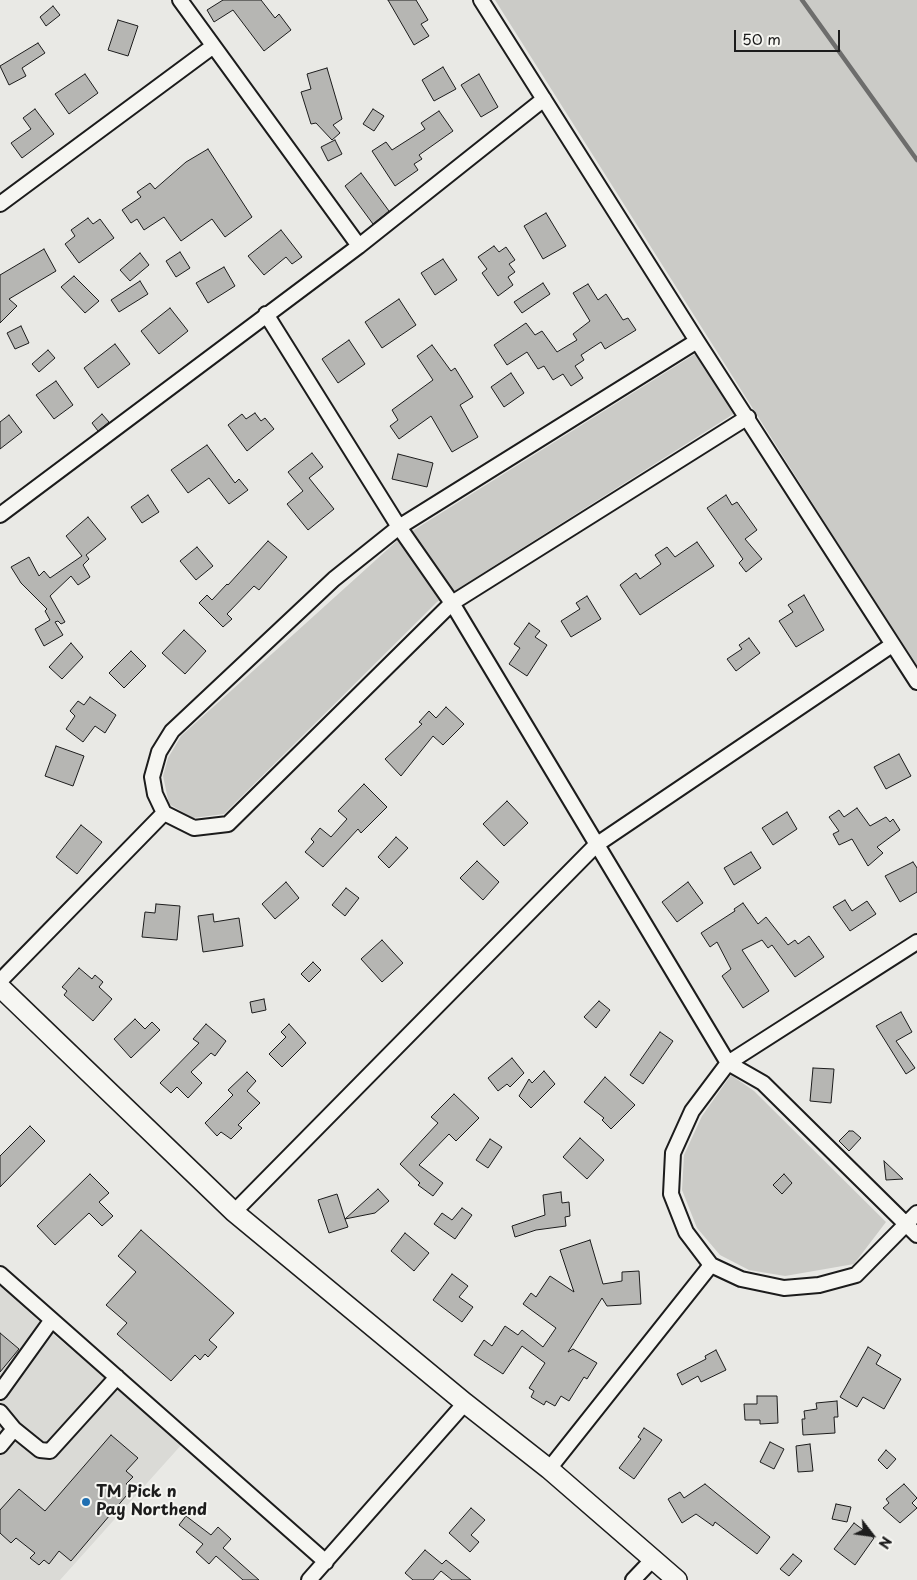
<!DOCTYPE html>
<html>
<head>
<meta charset="utf-8">
<style>
	body { margin:0 }
	#map { position:relative; width:917px; height:1580px; overflow:hidden; background:#e9e9e5; font-family:"Playpen Sans",sans-serif }
	canvas { display:block }
	.north { position:absolute; left:847px; top:1510px; width:50px; height:50px; -webkit-text-stroke:4px #f6f6f2; paint-order:stroke; rotate:120deg; font-size:14px; font-weight:700; line-height:20px; text-align:center; color:#1c1c1c }
	.north::after { content:''; display:block; margin:auto; width:18px; height:22px; background:#1c1c1c; clip-path:polygon(50% 0,100% 100%,50% 72%,0 100%) }
	.scale { position:absolute; left:734px; top:30px; width:106px; height:22px; box-sizing:border-box; border:2px solid #1c1c1c; border-top:0; padding-left:6px; font-size:15px; line-height:18px; white-space:nowrap; color:#1c1c1c; -webkit-text-stroke:4px #f6f6f2; paint-order:stroke }
</style>
</head>
<body>
<div id="map">
<canvas width="917" height="1580"></canvas>
<div class="north">N</div>
<div class="scale">50 m</div>
</div>
<script>
const ctx = document.querySelector('canvas').getContext('2d');
ctx.lineJoin = 'round';
function fill(path, color) { ctx.fillStyle = color; ctx.fill(path, 'evenodd'); }
const shape = rows => new Path2D(rows.map(r => 'M' + r).join(''));
function strokePath(path, color, width, dash) { ctx.strokeStyle = color; ctx.lineWidth = width; ctx.lineCap = dash ? 'butt' : 'round'; ctx.setLineDash(dash || []); ctx.stroke(path); }
function write(font, color, halo, rows, align = 'center') {
  ctx.font = font + ' "Playpen Sans",sans-serif'; ctx.lineWidth = 4; ctx.setLineDash([]); ctx.textBaseline = 'middle'; ctx.strokeStyle = halo; ctx.fillStyle = color; for (const [text, x, y, turn = 0] of rows) {
    ctx.save(); ctx.translate(x, y); ctx.rotate((+turn || 0) * Math.PI / 180); ctx.textAlign = isNaN(turn) ? turn : align; if (halo) ctx.strokeText(text, 0, 0); ctx.fillText(text, 0, 0); ctx.restore();
  }
}
const built = shape([
	[0,1286,54,1335,183,1443,60,1580,0,1580]
]);
const green = shape([
	[495,0,917,0,917,666,899,640],
	[695,354,735,413,437,602,224,814,193,818,169,804,163,776,168,758,181,736,398,540],
	[731,1075,754,1091,886,1222,854,1264,785,1276,749,1270,720,1255,697,1228,682,1190,684,1155,702,1116]
]);
const stream = shape([
	[802,0,917,160]
]);
const building = shape([
	[223,0,261,0,275,18,279,14,291,30,264,51,233,10,214,22,207,10,223,0],
	[388,0,416,0,428,20,421,24,429,36,414,45,388,0],
	[53,6,60,15,46,26,40,17,53,6],
	[118,20,138,26,128,56,108,50,118,20],
	[38,43,45,53,22,68,26,76,9,85,0,66,38,43],
	[443,67,456,89,434,101,422,80,443,67],
	[327,68,342,119,333,125,340,133,332,140,316,123,311,124,301,92,311,89,307,74,327,68],
	[85,74,98,93,69,114,55,94,85,74],
	[479,74,498,107,481,117,461,85,479,74],
	[35,109,54,134,22,158,11,143,31,129,23,118,35,109],
	[373,109,384,116,374,131,363,124,373,109],
	[439,111,453,131,419,155,422,159,414,164,418,170,395,186,372,151,386,142,392,150,425,129,421,123,439,111],
	[335,140,342,154,328,161,321,147,335,140],
	[208,149,252,217,225,237,212,219,181,241,164,217,144,230,137,219,131,223,122,210,141,197,137,192,150,183,155,189,186,162,208,149],
	[361,173,389,211,373,224,345,186,361,173],
	[546,213,566,246,543,259,524,226,546,213],
	[88,218,93,224,100,219,114,238,79,263,65,244,75,236,71,230,88,218],
	[281,230,302,257,292,264,286,257,264,275,248,256,281,230],
	[494,246,499,252,506,247,515,260,509,264,515,272,508,277,513,285,498,296,482,273,487,269,478,257,494,246],
	[44,249,56,271,9,299,17,306,0,323,0,275,44,249],
	[180,252,190,268,176,277,166,261,180,252],
	[140,253,149,265,130,281,120,270,140,253],
	[443,259,457,280,435,295,421,273,443,259],
	[224,267,235,286,208,303,196,283,224,267],
	[74,276,99,301,85,313,61,287,74,276],
	[140,281,148,294,119,312,111,300,140,281],
	[543,283,550,294,522,313,514,302,543,283],
	[588,284,598,300,606,294,623,320,628,318,636,330,605,349,601,342,581,355,584,360,575,366,583,378,571,386,563,374,553,380,544,366,538,369,527,352,507,365,494,345,526,323,535,335,542,331,557,352,577,340,573,334,590,321,573,293,588,284],
	[399,299,416,325,382,348,365,322,399,299],
	[170,308,188,331,159,354,141,331,170,308],
	[21,326,29,343,15,349,7,333,21,326],
	[349,340,365,364,338,383,322,359,349,340],
	[115,344,130,364,98,388,84,368,115,344],
	[432,345,451,371,455,368,473,397,460,405,478,437,452,452,431,416,399,439,390,426,398,420,392,410,433,380,417,356,432,345],
	[48,350,55,358,39,372,32,364,48,350],
	[511,373,524,393,504,407,491,387,511,373],
	[56,381,73,405,54,419,36,395,56,381],
	[255,413,261,421,265,418,274,429,247,451,228,425,242,414,246,419,255,413],
	[102,414,109,422,98,431,92,423,102,414],
	[9,415,22,432,0,449,0,422,9,415],
	[207,445,235,483,239,479,248,490,229,504,209,478,188,493,171,470,207,445],
	[312,453,323,467,309,478,334,509,308,530,287,504,303,491,288,472,312,453],
	[398,454,433,463,427,487,392,479,398,454],
	[148,495,159,512,142,523,131,507,148,495],
	[726,495,732,505,737,502,757,530,745,539,762,559,746,572,739,563,743,559,707,508,726,495],
	[88,517,106,539,86,555,89,559,83,565,90,577,78,585,71,576,50,596,65,622,61,624,58,621,55,622,63,635,44,646,35,629,50,620,45,611,47,609,21,583,11,567,29,557,39,576,44,571,50,578,82,556,66,536,88,517],
	[268,541,287,557,259,590,254,586,227,614,232,619,223,627,199,603,207,595,212,600,227,584,228,585,268,541],
	[697,542,714,566,640,615,620,585,636,573,640,579,661,564,655,555,667,547,675,557,697,542],
	[197,547,213,566,196,580,180,561,197,547],
	[804,595,824,630,796,647,779,621,793,612,788,605,804,595],
	[587,596,601,619,571,637,561,621,580,609,576,603,587,596],
	[529,623,540,631,535,637,547,645,527,676,509,664,520,648,514,644,529,623],
	[184,630,206,651,185,674,162,653,184,630],
	[749,638,760,653,736,671,727,659,742,649,739,645,749,638],
	[71,643,83,657,62,679,49,667,71,643],
	[131,651,146,666,124,688,109,673,131,651],
	[90,697,116,715,105,733,95,726,83,742,66,729,75,716,70,711,78,701,84,705,90,697],
	[446,707,464,724,443,745,433,736,401,776,385,759,422,724,419,722,429,711,436,718,446,707],
	[56,746,84,756,73,786,45,776,56,746],
	[899,754,911,776,886,789,874,767,899,754],
	[364,784,387,807,361,833,358,829,323,867,305,852,314,842,311,839,320,828,331,837,347,819,338,811,364,784],
	[507,801,528,823,504,846,483,824,507,801],
	[857,808,870,826,886,817,890,822,893,819,900,830,877,847,883,853,868,866,852,839,839,845,833,834,839,831,829,817,839,810,844,817,857,808],
	[787,812,797,829,773,845,762,828,787,812],
	[81,825,102,842,77,874,56,857,81,825],
	[396,837,408,848,389,868,378,857,396,837],
	[751,852,761,868,734,885,724,868,751,852],
	[477,861,499,882,483,900,460,878,477,861],
	[913,862,917,868,917,892,900,902,885,876,913,862],
	[286,882,299,898,275,919,262,904,286,882],
	[688,882,703,903,677,922,662,902,688,882],
	[346,888,359,898,345,916,332,905,346,888],
	[845,900,852,911,867,901,876,914,850,931,833,907,845,900],
	[743,903,758,924,766,917,788,945,795,940,798,944,809,936,824,957,795,977,772,945,768,948,762,940,742,950,769,991,743,1008,722,976,731,969,717,942,710,947,701,933,735,911,734,909,743,903],
	[156,904,180,906,177,940,142,937,145,912,155,913,156,904],
	[213,914,214,922,239,918,243,946,203,952,198,916,213,914],
	[382,940,403,963,382,982,361,959,382,940],
	[313,962,321,970,309,982,301,974,313,962],
	[79,968,92,979,95,975,103,982,99,987,112,999,93,1021,64,995,67,991,62,987,79,968],
	[264,999,266,1010,252,1013,250,1002,264,999],
	[599,1001,610,1010,596,1028,584,1017,599,1001],
	[901,1012,912,1032,896,1041,915,1068,906,1074,876,1026,901,1012],
	[135,1019,145,1029,152,1022,160,1030,131,1058,114,1039,135,1019],
	[206,1024,226,1041,215,1056,211,1053,191,1072,202,1083,188,1098,177,1087,171,1093,160,1083,199,1043,193,1039,206,1024],
	[289,1024,306,1043,282,1067,269,1054,286,1037,281,1032,289,1024],
	[660,1032,673,1041,643,1084,630,1075,660,1032],
	[512,1058,524,1073,510,1087,507,1084,498,1091,488,1078,512,1058],
	[813,1068,834,1069,831,1103,810,1101,813,1068],
	[544,1071,555,1084,531,1108,519,1096,529,1079,532,1083,544,1071],
	[247,1072,256,1081,247,1091,260,1103,238,1125,242,1128,231,1139,221,1132,217,1136,205,1123,233,1095,228,1090,247,1072],
	[605,1077,635,1105,611,1129,602,1120,604,1118,584,1102,605,1077],
	[454,1094,479,1118,456,1141,449,1134,419,1165,443,1183,433,1196,418,1185,420,1183,400,1164,438,1123,431,1117,454,1094],
	[30,1126,45,1141,0,1187,0,1156,30,1126],
	[849,1131,853,1131,861,1138,849,1151,839,1141,849,1131],
	[580,1138,604,1160,587,1179,563,1157,580,1138],
	[490,1139,502,1147,488,1168,476,1160,490,1139],
	[884,1161,903,1179,886,1180,884,1161],
	[90,1174,109,1193,99,1202,113,1216,102,1226,89,1213,55,1245,37,1226,90,1174],
	[784,1174,792,1183,782,1194,773,1185,784,1174],
	[378,1189,389,1201,375,1213,345,1219,348,1227,329,1233,318,1200,337,1194,345,1219,378,1189],
	[561,1192,562,1203,569,1202,570,1216,565,1217,566,1226,536,1230,515,1237,512,1226,545,1215,543,1195,561,1192],
	[462,1208,472,1215,455,1239,434,1224,442,1213,452,1220,462,1208],
	[141,1230,234,1313,209,1340,217,1347,208,1357,205,1354,200,1360,195,1355,171,1381,117,1334,127,1323,106,1305,136,1272,118,1256,141,1230],
	[405,1233,429,1253,414,1271,391,1251,405,1233],
	[590,1240,603,1284,622,1281,622,1272,639,1271,641,1304,607,1306,602,1298,568,1352,573,1349,597,1363,587,1379,584,1377,569,1401,561,1396,555,1406,546,1401,544,1405,531,1397,534,1391,529,1388,545,1363,522,1346,503,1374,474,1355,484,1340,492,1346,505,1326,518,1335,522,1330,543,1347,556,1328,523,1304,531,1293,536,1297,550,1276,574,1292,560,1250,590,1240],
	[452,1274,468,1286,459,1297,473,1307,462,1322,433,1300,452,1274],
	[0,1333,19,1349,0,1372,0,1333],
	[868,1347,881,1355,876,1364,901,1379,884,1409,863,1397,857,1407,840,1397,868,1347],
	[716,1350,726,1370,701,1382,698,1376,682,1385,677,1374,706,1359,705,1356,716,1350],
	[757,1396,777,1396,778,1423,760,1424,760,1420,745,1420,744,1404,757,1404,757,1396],
	[837,1401,838,1417,834,1417,835,1433,803,1435,802,1419,805,1419,804,1411,817,1409,816,1403,837,1401],
	[644,1428,662,1440,634,1479,619,1468,641,1439,638,1437,644,1428],
	[111,1435,138,1458,126,1471,133,1477,126,1484,132,1489,71,1561,59,1551,49,1564,44,1560,39,1565,30,1558,35,1553,16,1538,11,1543,0,1533,0,1510,19,1489,45,1511,111,1435],
	[770,1442,784,1449,774,1469,760,1462,770,1442],
	[810,1444,813,1471,798,1472,796,1446,810,1444],
	[886,1450,896,1459,887,1469,878,1460,886,1450],
	[705,1484,770,1537,757,1554,715,1522,713,1526,696,1514,682,1523,668,1499,680,1492,684,1498,705,1484],
	[904,1484,917,1498,912,1503,917,1508,900,1523,883,1508,889,1503,886,1499,904,1484],
	[836,1504,851,1507,847,1522,832,1519,836,1504],
	[471,1508,485,1520,471,1535,479,1542,470,1552,449,1533,471,1508],
	[186,1516,211,1535,218,1527,231,1539,223,1548,259,1580,243,1580,216,1556,209,1564,196,1552,203,1544,179,1525,186,1516],
	[854,1523,874,1538,855,1565,834,1549,854,1523],
	[425,1550,442,1564,446,1560,471,1580,452,1580,441,1571,433,1580,413,1580,405,1573,425,1550],
	[793,1554,802,1561,789,1576,780,1569,793,1554]
]);
const street = shape([
	[180,0,359,246],
	[481,0,697,341,917,682],
	[0,204,212,47],
	[266,314,399,527,452,603,728,1063,763,1083,917,1235],
	[697,341,399,527,334,579,172,731,159,752,152,777,155,794,164,813,194,828,228,824,452,603,748,417],
	[0,515,359,246,544,99],
	[917,942,728,1063,692,1111,673,1153,671,1194,686,1232,711,1265,741,1279,784,1288,819,1285,856,1275,917,1213],
	[0,981,164,813],
	[234,1212,596,845,892,645],
	[0,1274,326,1562],
	[0,1392,51,1321],
	[0,1412,14,1429,40,1450,50,1451,117,1377],
	[0,1446,14,1429],
	[549,1469,711,1265],
	[309,1580,465,1403],
	[633,1580,654,1558]
]);
const secondary = shape([
	[0,987,234,1212,465,1403,549,1469,677,1580]
]);
const markers = [
	[86,1502,5,"#1f6fb2"]
];
const poiNames = [
	["TM Pick n",96,1493],
	["Pay Northend",96,1511]
];
fill(built, '#dadad6');
fill(green, '#cbcbc7');
strokePath(stream, '#6d6d6c', 4.5);
fill(building, '#b6b6b3');
strokePath(building, '#1c1c1c', 1);
strokePath(street, '#1c1c1c', 18);
strokePath(secondary, '#1c1c1c', 22);
strokePath(street, '#f6f6f2', 14);
strokePath(secondary, '#f6f6f2', 19);
for (const [x, y, r, color] of markers) { const dot = new Path2D(); dot.arc(x, y, r, 0, 2 * Math.PI); ctx.fillStyle = color; ctx.fill(dot); strokePath(dot, '#f6f6f2', 2); }
write('bold 16px', '#1c1c1c', '#f6f6f2', poiNames, 'left');
</script>
</body>
</html>
